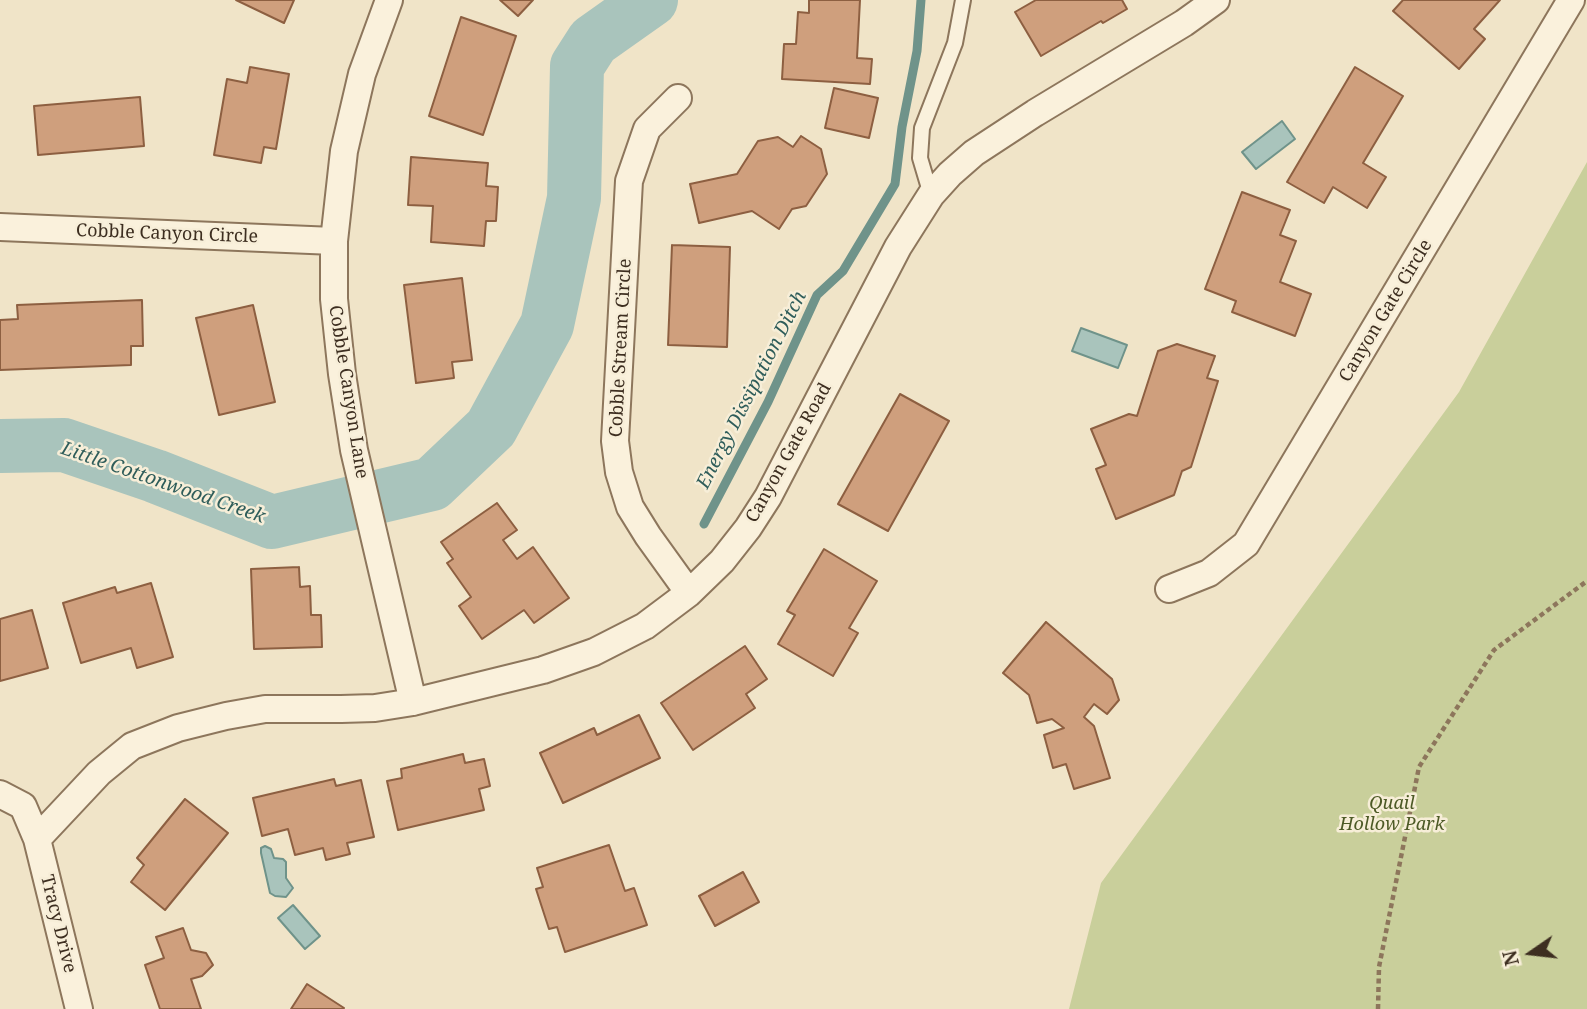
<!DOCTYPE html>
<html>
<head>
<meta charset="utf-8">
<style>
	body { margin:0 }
	#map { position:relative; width:1587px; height:1009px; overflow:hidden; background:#f0e4c8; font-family:"Noto Serif",serif }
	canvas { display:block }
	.north { position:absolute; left:1496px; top:918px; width:70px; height:70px; -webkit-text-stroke:5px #f7eed8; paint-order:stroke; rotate:256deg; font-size:19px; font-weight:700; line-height:28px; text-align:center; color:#3d2e20 }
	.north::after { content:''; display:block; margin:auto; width:24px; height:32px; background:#3d2e20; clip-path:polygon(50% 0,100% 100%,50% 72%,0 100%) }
</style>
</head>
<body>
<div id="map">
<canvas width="1587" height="1009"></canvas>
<div class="north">N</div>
</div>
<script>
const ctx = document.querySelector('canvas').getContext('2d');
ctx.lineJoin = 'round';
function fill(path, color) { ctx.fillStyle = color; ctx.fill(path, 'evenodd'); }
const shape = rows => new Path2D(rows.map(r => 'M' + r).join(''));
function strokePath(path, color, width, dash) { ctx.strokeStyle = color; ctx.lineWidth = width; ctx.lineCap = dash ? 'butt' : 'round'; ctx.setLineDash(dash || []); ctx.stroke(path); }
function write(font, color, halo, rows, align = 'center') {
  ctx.font = font + ' "Noto Serif",serif'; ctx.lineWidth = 5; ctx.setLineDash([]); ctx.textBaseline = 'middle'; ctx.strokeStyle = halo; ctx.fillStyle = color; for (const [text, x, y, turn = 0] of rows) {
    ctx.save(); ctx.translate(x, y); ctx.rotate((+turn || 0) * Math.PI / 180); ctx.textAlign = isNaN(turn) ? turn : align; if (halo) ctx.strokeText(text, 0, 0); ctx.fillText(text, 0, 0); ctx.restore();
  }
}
const green = shape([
	[1587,162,1587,1009,1069,1009,1101,883,1459,392]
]);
const water = shape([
	[1282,121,1295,139,1256,169,1242,152,1282,121],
	[1081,328,1127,345,1118,368,1072,351,1081,328],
	[265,846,271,849,274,858,283,859,286,862,286,878,293,888,286,897,275,896,270,893,261,853,261,848,265,846],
	[293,905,320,936,305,949,278,918,293,905]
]);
const stream = shape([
	[704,524,768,402,817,295,843,271,895,184,902,127,917,51,921,0]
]);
const river = shape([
	[0,446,64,445,155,476,272,522,432,484,491,428,547,325,574,198,577,66,593,41,651,0]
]);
const building = shape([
	[236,0,294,0,284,23,236,0],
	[500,0,533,0,518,16,500,0],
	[809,0,860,0,857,58,872,59,870,84,782,79,784,44,796,44,798,12,809,13,809,0],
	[1036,0,1122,0,1127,9,1103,23,1101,21,1041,56,1015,12,1036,0],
	[1403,0,1500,0,1474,29,1485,39,1459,69,1393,11,1403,0],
	[461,17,516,36,483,135,429,116,461,17],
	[250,67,289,74,276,149,264,147,261,163,214,155,227,79,247,83,250,67],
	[1355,67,1403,96,1363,163,1386,177,1367,208,1333,187,1324,203,1287,182,1355,67],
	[834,88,878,98,869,138,825,128,834,88],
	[140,97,144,146,38,155,34,106,140,97],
	[801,136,821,149,827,174,806,206,792,209,779,229,752,211,699,223,690,184,737,174,758,141,778,137,793,147,801,136],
	[411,157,488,163,486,186,498,187,496,221,486,221,484,246,431,242,433,206,408,205,411,157],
	[1242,192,1290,210,1280,235,1296,241,1280,282,1311,294,1295,336,1232,312,1236,301,1205,289,1242,192],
	[672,245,730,247,727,347,668,345,672,245],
	[462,278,472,360,452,362,454,378,416,383,404,285,462,278],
	[142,300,143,346,131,346,131,365,0,370,0,320,18,319,17,305,142,300],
	[253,305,275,402,219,415,196,318,253,305],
	[1177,344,1215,356,1207,378,1218,381,1191,467,1182,471,1174,495,1116,519,1096,469,1106,465,1091,429,1129,414,1137,416,1158,351,1177,344],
	[900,394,949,421,888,531,838,504,900,394],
	[497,503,517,530,503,540,517,559,533,547,569,598,534,623,524,610,482,639,459,606,471,597,447,563,453,559,441,542,497,503],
	[824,549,877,581,849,628,858,633,833,676,778,644,795,615,787,611,824,549],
	[299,567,300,587,310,586,311,615,321,615,322,647,254,649,251,569,299,567],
	[151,583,173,657,137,668,131,648,81,663,63,603,115,587,117,593,151,583],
	[32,610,48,668,0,681,0,619,32,610],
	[1046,622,1112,679,1119,700,1107,714,1094,704,1084,717,1094,726,1110,778,1074,789,1066,764,1053,768,1044,735,1064,728,1052,719,1037,723,1029,695,1003,673,1046,622],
	[745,646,767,679,746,694,755,708,693,750,661,703,745,646],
	[639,715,660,758,563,803,540,753,594,728,597,735,639,715],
	[463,754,465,763,484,759,490,786,479,789,484,810,398,830,387,781,402,778,401,769,463,754],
	[334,779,336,786,361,780,374,837,347,843,350,854,326,860,323,848,295,855,288,829,262,836,253,798,334,779],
	[185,799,228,833,165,910,131,882,144,865,137,858,185,799],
	[609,845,625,891,634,888,647,925,565,952,557,927,549,929,536,889,543,887,537,868,609,845],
	[743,872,759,902,715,926,699,896,743,872],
	[183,928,191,950,206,953,213,965,202,976,191,979,201,1009,160,1009,145,965,164,958,156,937,183,928],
	[307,984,344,1008,343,1009,291,1009,307,984]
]);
const path = shape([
	[1378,1009,1379,967,1419,767,1494,650,1587,581]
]);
const lane = shape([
	[931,195,920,158,922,128,955,43,963,0]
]);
const street = shape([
	[389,0,362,74,344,151,334,241,334,299,342,374,354,450,413,702],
	[678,98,647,129,629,181,615,441,619,472,630,507,648,536,689,593],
	[0,227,334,241],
	[1169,589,1209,573,1246,544,1571,0],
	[0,794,23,806,37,839,79,1009],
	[37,839,99,773,132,746,178,728,226,716,265,709,341,709,375,708,413,702,543,670,594,652,645,626,689,593,722,561,748,528,768,497,898,247,931,195,950,174,974,153,1035,113,1184,23,1216,0]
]);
const streetNames = [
	["Cobble Canyon Circle",167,234,2],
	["Canyon Gate Circle",1386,311,-59],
	["Cobble Stream Circle",621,348,-87],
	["Cobble Canyon Lane",348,392,81],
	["Canyon Gate Road",789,453,-61],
	["Tracy Drive",58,924,76]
];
const parkNames = [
	["Quail",1392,804],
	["Hollow Park",1392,825]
];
const waterNames = [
	["Energy Dissipation Ditch",752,390,-63],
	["Little Cottonwood Creek",163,483,19]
];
fill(green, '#c9cf9b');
fill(water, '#a9c4bc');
strokePath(water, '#6f938a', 2);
strokePath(stream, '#6f938a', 9);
strokePath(river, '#a9c4bc', 54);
fill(building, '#cf9f7d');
strokePath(building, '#8d5f41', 2);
strokePath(lane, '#8d765c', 18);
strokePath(street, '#8d765c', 30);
strokePath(path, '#8d765c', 4.5, [5, 3.5]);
strokePath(lane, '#faf1dc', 14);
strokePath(street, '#faf1dc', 26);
write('18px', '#3d2e20', '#f7eed8', streetNames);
write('italic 18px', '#4d5a26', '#f7eed8', parkNames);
write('italic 19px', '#2f5d5a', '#f7eed8', waterNames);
</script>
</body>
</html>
